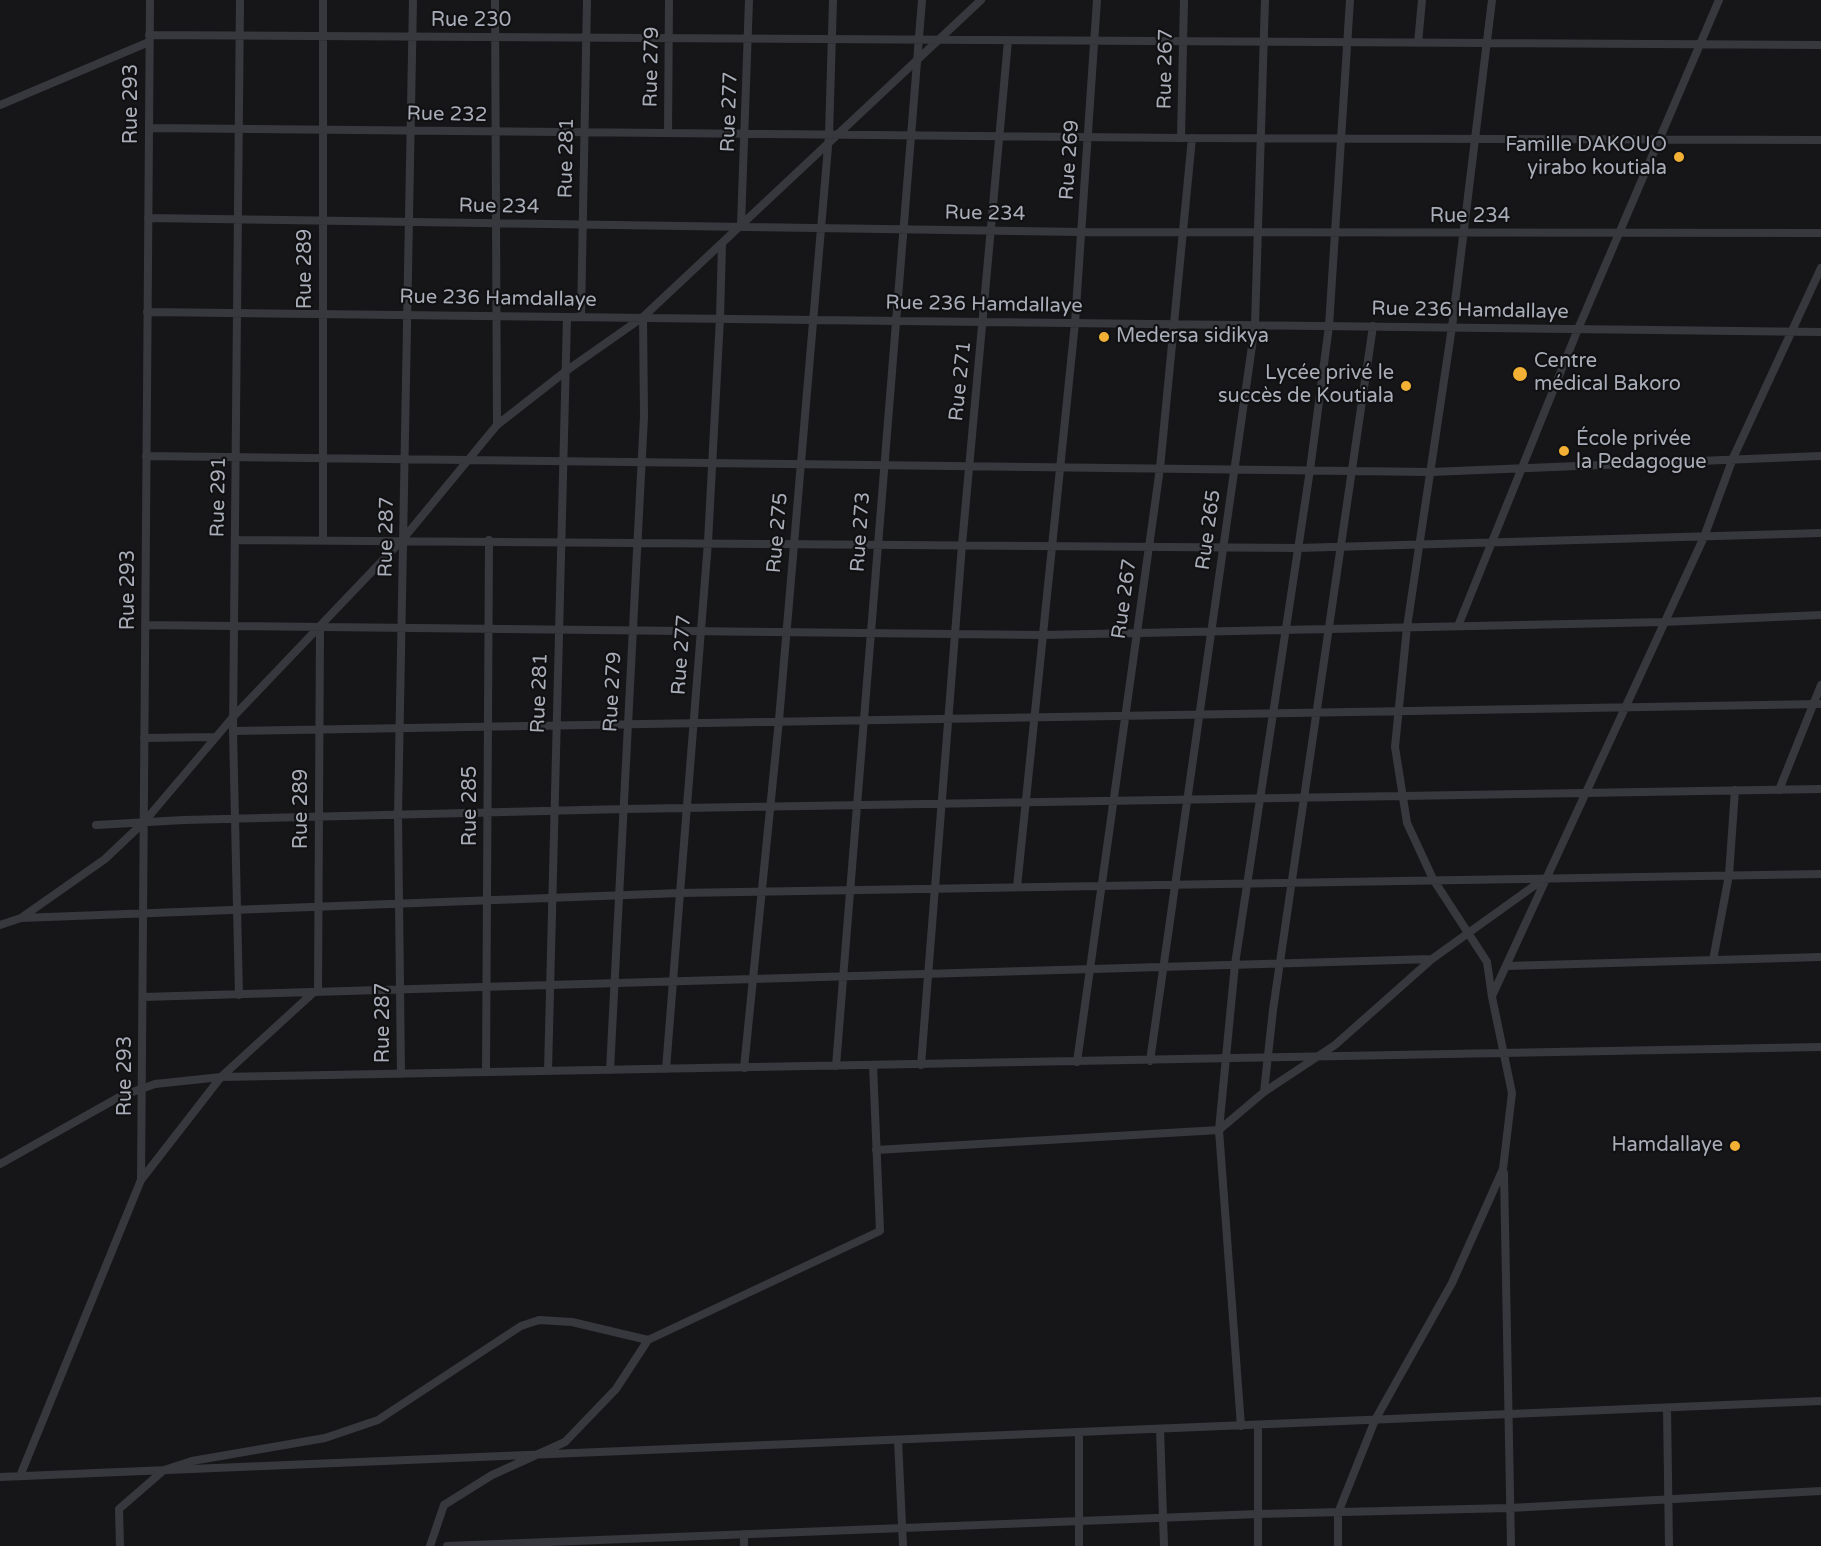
<!DOCTYPE html>
<html>
<head>
<meta charset="utf-8">
<style>
	body { margin:0 }
	canvas { display:block; background:#161618 }
</style>
</head>
<body>
<canvas width="1821" height="1546"></canvas>
<script>
const ctx = document.querySelector('canvas').getContext('2d');
ctx.lineJoin = 'round';
const shape = rows => new Path2D(rows.map(r => 'M' + r).join(''));
function strokePath(path, color, width, dash) { ctx.strokeStyle = color; ctx.lineWidth = width; ctx.lineCap = dash ? 'butt' : 'round'; ctx.setLineDash(dash || []); ctx.stroke(path); }
function write(font, color, halo, rows, align = 'center') {
  ctx.font = font + ' "Varela Round",sans-serif'; ctx.lineWidth = 4.5; ctx.setLineDash([]); ctx.textBaseline = 'middle'; ctx.strokeStyle = halo; ctx.fillStyle = color; for (const [text, x, y, turn = 0] of rows) {
    ctx.save(); ctx.translate(x, y); ctx.rotate((+turn || 0) * Math.PI / 180); ctx.textAlign = isNaN(turn) ? turn : align; if (halo) ctx.strokeText(text, 0, 0); ctx.fillText(text, 0, 0); ctx.restore();
  }
}
const minor = shape([
	[495,0,497,425],
	[149,35,1821,45],
	[1418,43,1422,0],
	[0,105,149,42],
	[149,128,1181,138,1821,140],
	[668,133,669,0],
	[1181,138,1184,0],
	[148,218,1082,232,1821,233],
	[741,225,749,0],
	[147,312,1821,332],
	[581,317,587,0],
	[146,456,1431,472,1821,456],
	[323,538,323,0],
	[235,540,1298,548,1821,533],
	[145,625,1043,635,1664,622,1821,615],
	[1458,626,1578,329,1719,0],
	[233,731,1821,704],
	[144,738,216,737],
	[1779,790,1821,685],
	[96,825,184,820,624,809,1821,789],
	[1017,887,1075,323,1097,0],
	[21,918,680,893,1821,874],
	[0,925,21,918,105,859,144,822,233,717,403,539,497,425,566,371,643,317,981,0],
	[1713,960,1729,875,1735,790],
	[1506,966,1821,957],
	[318,992,320,627],
	[239,995,233,731,240,0],
	[1492,996,1704,537,1733,458,1821,268],
	[143,997,1432,959],
	[1150,1061,1255,325,1265,0],
	[1077,1062,1160,468,1192,138],
	[921,1065,962,545,1008,41],
	[836,1066,922,0],
	[744,1068,779,720,829,135,833,0],
	[666,1069,708,542,720,318,722,244],
	[610,1070,644,417,643,317],
	[548,1071,567,317],
	[486,1072,489,540],
	[401,1074,398,815,413,0],
	[1264,1092,1273,1010,1373,326],
	[876,1150,1219,1130,1264,1092,1335,1045,1432,959,1545,878],
	[0,1164,121,1096,155,1084,221,1077,1821,1047],
	[1504,1173,1511,1546],
	[141,1180,150,0],
	[1667,1408,1669,1546],
	[1258,1425,1258,1546],
	[1241,1426,1219,1130,1235,964,1310,470,1329,326,1350,0],
	[1160,1429,1164,1546],
	[1079,1433,1079,1546],
	[898,1440,903,1546],
	[20,1476,141,1180,221,1077,314,992],
	[0,1477,1821,1401],
	[744,1534,744,1546],
	[120,1546,119,1509,164,1470,192,1461,325,1438,378,1420,521,1326,539,1320,572,1322,648,1340],
	[430,1546,444,1505,492,1475,565,1442,616,1389,648,1340,880,1231,873,1065],
	[447,1546,1258,1514,1510,1508,1821,1491],
	[1338,1546,1338,1513,1375,1420,1452,1283,1503,1169,1512,1093,1492,997,1487,962,1433,879,1407,823,1395,747,1407,627,1452,327,1492,0]
]);
const markers = [
	[1679,157,6,"#f2b134"],
	[1104,337,6,"#f2b134"],
	[1520,374,8,"#f2b134"],
	[1406,386,6,"#f2b134"],
	[1564,451,6,"#f2b134"],
	[1735,1146,6,"#f2b134"]
];
const streetNames = [
	["Rue 230",471,21],
	["Rue 279",652,67,-89],
	["Rue 267",1166,69,-89],
	["Rue 293",132,104,-90],
	["Rue 277",730,112,-88],
	["Rue 232",447,115,1],
	["Rue 281",567,158,-89],
	["Rue 269",1070,160,-86],
	["Rue 234",499,207,1],
	["Rue 234",985,214,1],
	["Rue 234",1470,217],
	["Rue 289",306,269,-90],
	["Rue 236 Hamdallaye",498,299,1],
	["Rue 236 Hamdallaye",984,305,1],
	["Rue 236 Hamdallaye",1470,311,1],
	["Rue 271",961,381,-84],
	["Rue 291",219,497,-89],
	["Rue 265",1209,530,-82],
	["Rue 273",861,532,-86],
	["Rue 275",778,533,-85],
	["Rue 287",387,537,-89],
	["Rue 293",129,590,-90],
	["Rue 267",1125,599,-82],
	["Rue 277",682,655,-86],
	["Rue 279",613,692,-87],
	["Rue 281",540,693,-88],
	["Rue 285",471,806,-90],
	["Rue 289",302,809,-90],
	["Rue 287",384,1023,-90],
	["Rue 293",126,1076,-90]
];
const poiNames = [
	["Famille DAKOUO",1667,146],
	["yirabo koutiala",1667,169],
	["Medersa sidikya",1116,337,"left"],
	["Centre",1534,362,"left"],
	["médical Bakoro",1534,385,"left"],
	["Lycée privé le",1394,374],
	["succès de Koutiala",1394,397],
	["École privée",1576,440,"left"],
	["la Pedagogue",1576,463,"left"],
	["Hamdallaye",1723,1146]
];
strokePath(minor, '#37383d', 8);
for (const [x, y, r, color] of markers) { const dot = new Path2D(); dot.arc(x, y, r, 0, 2 * Math.PI); ctx.fillStyle = color; ctx.fill(dot); strokePath(dot, '#111113', 2); }
write('20px', '#a8adb8', '#111113', streetNames);
write('20px', '#a8adb8', '#111113', poiNames, 'right');
</script>
</body>
</html>
